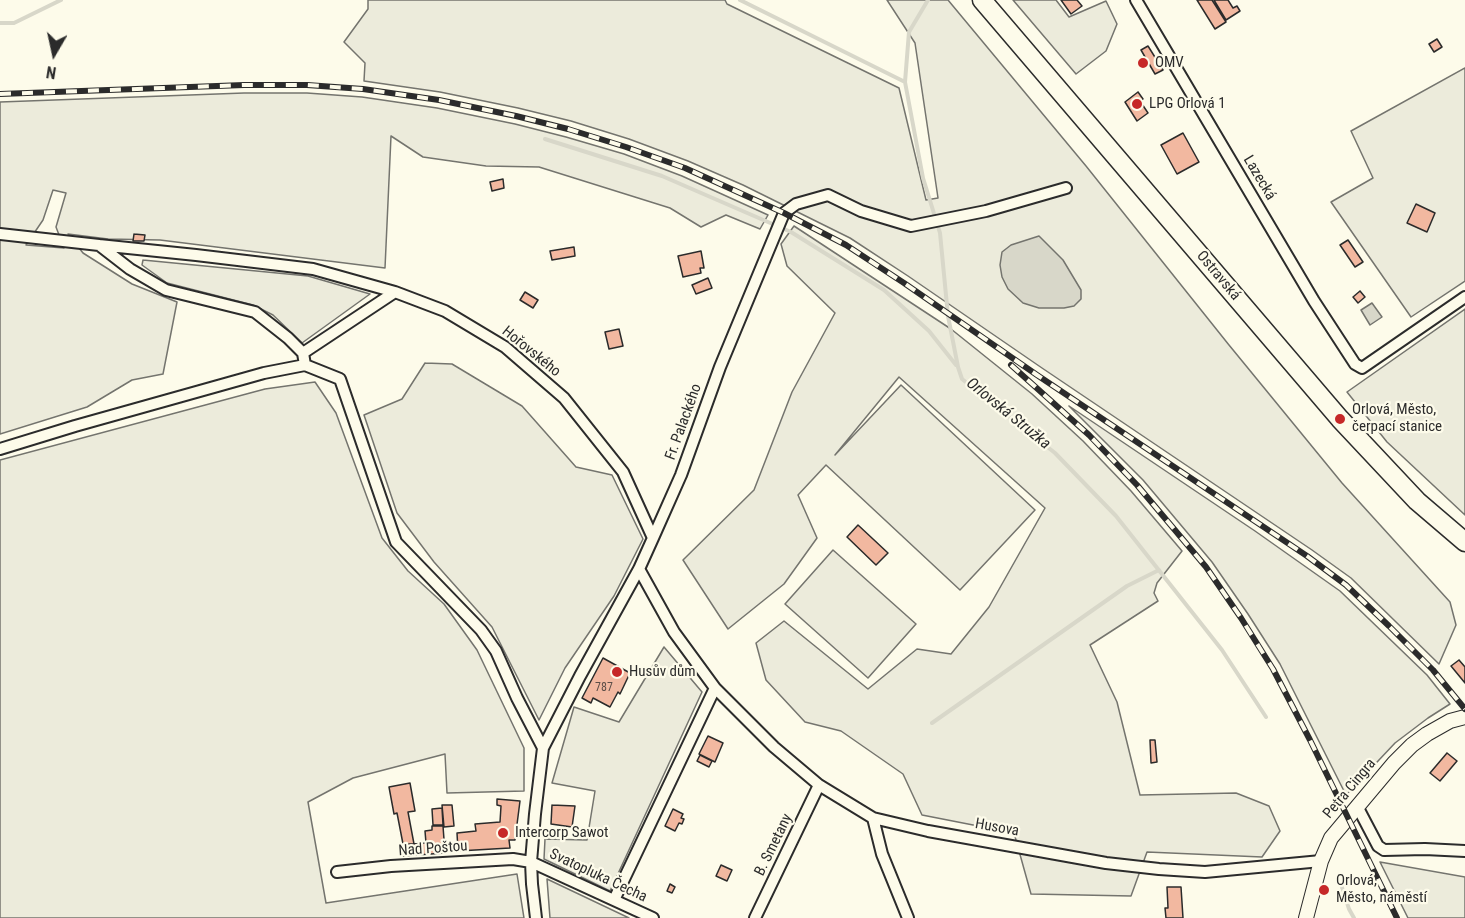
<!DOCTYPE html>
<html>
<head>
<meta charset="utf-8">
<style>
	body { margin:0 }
	#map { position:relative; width:1465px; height:918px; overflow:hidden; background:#fdfbea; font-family:"Roboto Condensed",sans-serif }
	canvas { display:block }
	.north { position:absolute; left:24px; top:24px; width:60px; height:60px; -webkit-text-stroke:4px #fdfbea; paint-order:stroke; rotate:189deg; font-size:16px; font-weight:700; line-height:24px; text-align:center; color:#2b2b2b }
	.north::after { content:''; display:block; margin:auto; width:21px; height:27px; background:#2b2b2b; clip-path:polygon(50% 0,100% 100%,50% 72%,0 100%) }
</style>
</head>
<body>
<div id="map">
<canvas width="1465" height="918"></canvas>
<div class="north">N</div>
</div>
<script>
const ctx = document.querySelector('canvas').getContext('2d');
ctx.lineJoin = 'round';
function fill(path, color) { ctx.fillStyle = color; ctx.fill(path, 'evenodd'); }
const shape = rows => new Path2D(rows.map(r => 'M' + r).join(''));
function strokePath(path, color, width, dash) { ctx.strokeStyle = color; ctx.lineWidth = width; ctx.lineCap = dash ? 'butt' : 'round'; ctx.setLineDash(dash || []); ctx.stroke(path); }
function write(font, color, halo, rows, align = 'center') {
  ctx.font = font + ' "Roboto Condensed",sans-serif'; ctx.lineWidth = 4.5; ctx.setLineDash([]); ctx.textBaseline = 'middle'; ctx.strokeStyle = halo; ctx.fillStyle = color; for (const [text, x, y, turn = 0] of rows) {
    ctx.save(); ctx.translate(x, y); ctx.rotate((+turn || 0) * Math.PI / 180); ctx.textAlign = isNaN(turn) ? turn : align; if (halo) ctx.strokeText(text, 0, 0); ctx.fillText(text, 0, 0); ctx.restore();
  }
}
const green = shape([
	[368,0,725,0,727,4,899,88,926,200,938,198,915,43,887,0,948,0,1086,166,1229,345,1342,483,1450,602,1456,625,1439,664,1351,578,1312,550,1042,368,908,276,850,238,743,185,688,161,629,139,571,121,518,108,440,92,364,81,365,63,344,42,368,9,368,0],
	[1013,0,1056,0,1069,17,1106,1,1117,24,1106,51,1076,74,1013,0],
	[1465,68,1465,281,1411,317,1331,202,1373,178,1351,131,1465,68],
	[244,93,307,93,362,97,437,108,515,124,566,137,624,154,682,176,768,215,760,229,726,215,701,227,670,208,539,167,486,166,423,157,391,136,385,268,160,240,108,239,68,234,83,253,132,284,177,302,163,374,132,380,87,407,0,434,0,102,244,93],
	[53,190,66,193,56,227,64,248,26,245,43,220,53,190],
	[794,226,951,329,1032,394,1083,441,1131,491,1182,551,1157,583,1154,593,1158,601,1090,645,1117,702,1140,795,1236,793,1269,806,1280,831,1262,857,1147,852,1131,896,1031,894,1014,833,922,815,903,774,841,731,805,722,766,680,756,643,784,621,868,689,917,649,951,654,989,607,1045,508,899,377,835,455,901,385,1035,510,960,590,826,465,798,495,817,538,784,584,728,629,683,560,754,490,792,392,835,313,787,266,781,244,794,226],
	[143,260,308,276,370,294,302,343,273,315,253,305,167,283,142,265,143,260],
	[1465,309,1465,515,1387,442,1347,392,1465,309],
	[425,363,452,364,522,406,576,467,612,475,643,539,614,596,565,668,539,720,492,627,434,562,397,513,364,415,402,399,425,363],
	[315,382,336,413,382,538,408,571,444,604,477,650,524,748,524,791,447,793,445,754,353,778,308,802,326,903,517,874,524,918,0,918,0,460,265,389,315,382],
	[1069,406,1255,531,1340,591,1427,675,1450,704,1428,718,1395,743,1346,795,1280,664,1248,614,1212,562,1143,480,1069,406],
	[833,550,916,624,868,678,785,604,833,550],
	[664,647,702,692,610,891,544,859,545,839,587,840,595,791,552,783,574,707,619,722,664,647],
	[1380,862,1465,877,1465,918,1408,918,1380,862],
	[547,879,629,918,550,918,547,879]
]);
const water = shape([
	[1039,236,1063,260,1081,290,1081,299,1074,306,1064,308,1039,308,1023,303,1008,289,1002,277,1000,265,1002,252,1011,245,1039,236],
	[1372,303,1382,317,1370,325,1361,310,1372,303]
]);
const stream = shape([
	[740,0,905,82,923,178,940,233,948,316,958,367,962,379,1055,453,1116,516,1222,650,1266,717],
	[0,23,14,23,61,0],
	[905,82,909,32,928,0],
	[545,139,662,176,791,232,884,290,929,331,956,365],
	[932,723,1127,586,1159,570],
	[1339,878,1349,909,1354,918]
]);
const building = shape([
	[1061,0,1077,0,1082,6,1071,14,1061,0],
	[1197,0,1212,0,1226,22,1215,29,1197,0],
	[1214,0,1228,0,1233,8,1237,6,1240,11,1226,20,1214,0],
	[1437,39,1442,47,1434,52,1429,44,1437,39],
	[1148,46,1163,70,1155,74,1141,50,1148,46],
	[1138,92,1143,99,1140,101,1148,113,1137,121,1125,102,1138,92],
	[1183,133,1199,162,1177,174,1161,145,1183,133],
	[503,179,504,188,492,191,490,182,503,179],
	[1416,204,1435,213,1427,232,1407,223,1416,204],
	[134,234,145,235,144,241,133,241,134,234],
	[1348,240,1363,262,1355,267,1340,245,1348,240],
	[574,247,575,256,552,260,550,251,574,247],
	[701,251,704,268,700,268,701,273,683,277,678,256,701,251],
	[708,278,712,288,696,294,692,285,708,278],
	[1360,291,1365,297,1358,303,1353,297,1360,291],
	[525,292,538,300,533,308,520,300,525,292],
	[619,329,623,346,609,349,605,332,619,329],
	[858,525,888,553,876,565,847,537,858,525],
	[603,658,630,673,620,694,618,692,610,707,593,698,591,703,582,698,603,658],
	[1459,660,1465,667,1465,683,1451,666,1459,660],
	[708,736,723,743,715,762,699,754,708,736],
	[1150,740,1155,740,1157,762,1151,763,1150,740],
	[1447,753,1457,761,1440,781,1430,773,1447,753],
	[700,755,712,761,709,767,697,761,700,755],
	[410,783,415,811,408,812,414,844,403,844,397,813,394,814,389,787,410,783],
	[497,799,520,801,515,840,509,840,510,848,458,851,457,833,476,831,475,824,500,822,501,806,497,805,497,799],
	[442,805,452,805,454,826,444,827,442,805],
	[552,805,575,806,572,827,551,824,552,805],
	[442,808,443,825,433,825,432,809,442,808],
	[673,809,683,814,681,818,684,819,682,824,679,823,675,831,665,826,673,809],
	[432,826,443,826,445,853,402,856,400,845,426,843,425,831,432,830,432,826],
	[721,865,732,870,727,881,716,876,721,865],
	[670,884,675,887,672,893,667,891,670,884],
	[1167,887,1181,887,1183,918,1166,918,1165,908,1168,908,1167,887]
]);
const minor = shape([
	[1136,0,1314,301,1355,364,1362,368,1465,297],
	[0,234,99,245,130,269,166,290,255,312,288,338,303,353],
	[99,245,196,255,313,269,395,292],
	[305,365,303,353,395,292,445,311,505,347,564,398,623,472,653,538],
	[0,449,75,426,264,373,305,365,340,379,396,542,481,630,496,651,517,698,543,748],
	[639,569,674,632,715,688,774,747,819,785,873,818,928,831,1106,863,1159,869,1205,872,1321,861],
	[1357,806,1378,846,1384,850,1425,849,1465,851],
	[873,818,882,854,908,918],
	[337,872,391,866,513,859,531,862,653,918],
	[614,900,715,688],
	[536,918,532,884,531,862,535,814,543,748,580,676,639,569,653,538,681,475,720,367,784,213,796,204,828,195,861,211,911,226,986,211,1066,188],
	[755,918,819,785]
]);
const tertiary = shape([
	[1306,918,1321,861,1331,838,1394,763,1412,745,1427,734,1450,721,1465,717]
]);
const primary = shape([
	[982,0,1340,419,1417,501,1465,542]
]);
const rail = shape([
	[0,94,244,85,307,85,363,89,439,100,516,116,568,129,626,147,685,168,784,213,846,245,904,283,1037,375,1307,556,1346,585,1389,626,1433,670,1465,709],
	[1011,365,1089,435,1137,485,1206,567,1241,618,1273,669,1310,740,1397,918]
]);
const markers = [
	[1143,63,6,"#c62828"],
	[1137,104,6,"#c62828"],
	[1340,419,6,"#c62828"],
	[617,672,6,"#c62828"],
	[503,833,6,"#c62828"],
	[1324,890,6,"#c62828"]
];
const numberNames = [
	["787",604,688]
];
const poiNames = [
	["OMV",1155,63],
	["LPG Orlová 1",1149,104],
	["Orlová, Město,",1352,410],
	["čerpací stanice",1352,427],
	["Husův dům",629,672],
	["Intercorp Sawot",515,833],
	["Orlová,",1336,881],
	["Město, náměstí",1336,898]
];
const streetNames = [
	["Lazecká",1259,178,59],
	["Ostravská",1218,276,50],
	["Hořovského",531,352,39],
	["Fr. Palackého",684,422,-70],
	["Petra Cingra",1350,789,-50],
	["Husova",997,828,10],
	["B. Smetany",774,845,-64],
	["Nad Poštou",433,849,-4],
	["Svatopluka Čecha",598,876,25]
];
const waterNames = [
	["Orlovská Stružka",1008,414,39]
];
fill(green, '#ecebdb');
strokePath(green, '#74746e', 1.5);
fill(water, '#d8d7c9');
strokePath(water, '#74746e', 1.5);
strokePath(stream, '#d8d7c9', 4);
fill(building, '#f2b8a0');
strokePath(building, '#2b2b2b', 1.5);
strokePath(minor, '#2b2b2b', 14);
strokePath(tertiary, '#2b2b2b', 16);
strokePath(primary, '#2b2b2b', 21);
strokePath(minor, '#fdfbea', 10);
strokePath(tertiary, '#fdfbea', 14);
strokePath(primary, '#fdfbea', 18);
strokePath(rail, '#2b2b2b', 6);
strokePath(rail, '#fdfbea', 4, [11]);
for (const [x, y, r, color] of markers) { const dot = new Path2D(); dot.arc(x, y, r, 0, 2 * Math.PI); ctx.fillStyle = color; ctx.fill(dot); strokePath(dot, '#fdfbea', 2); }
write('12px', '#5d4e48', null, numberNames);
write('15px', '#2b2b2b', '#fdfbea', poiNames, 'left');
write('15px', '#2b2b2b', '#fdfbea', streetNames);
write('italic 16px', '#2b2b2b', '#fdfbea', waterNames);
</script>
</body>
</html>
